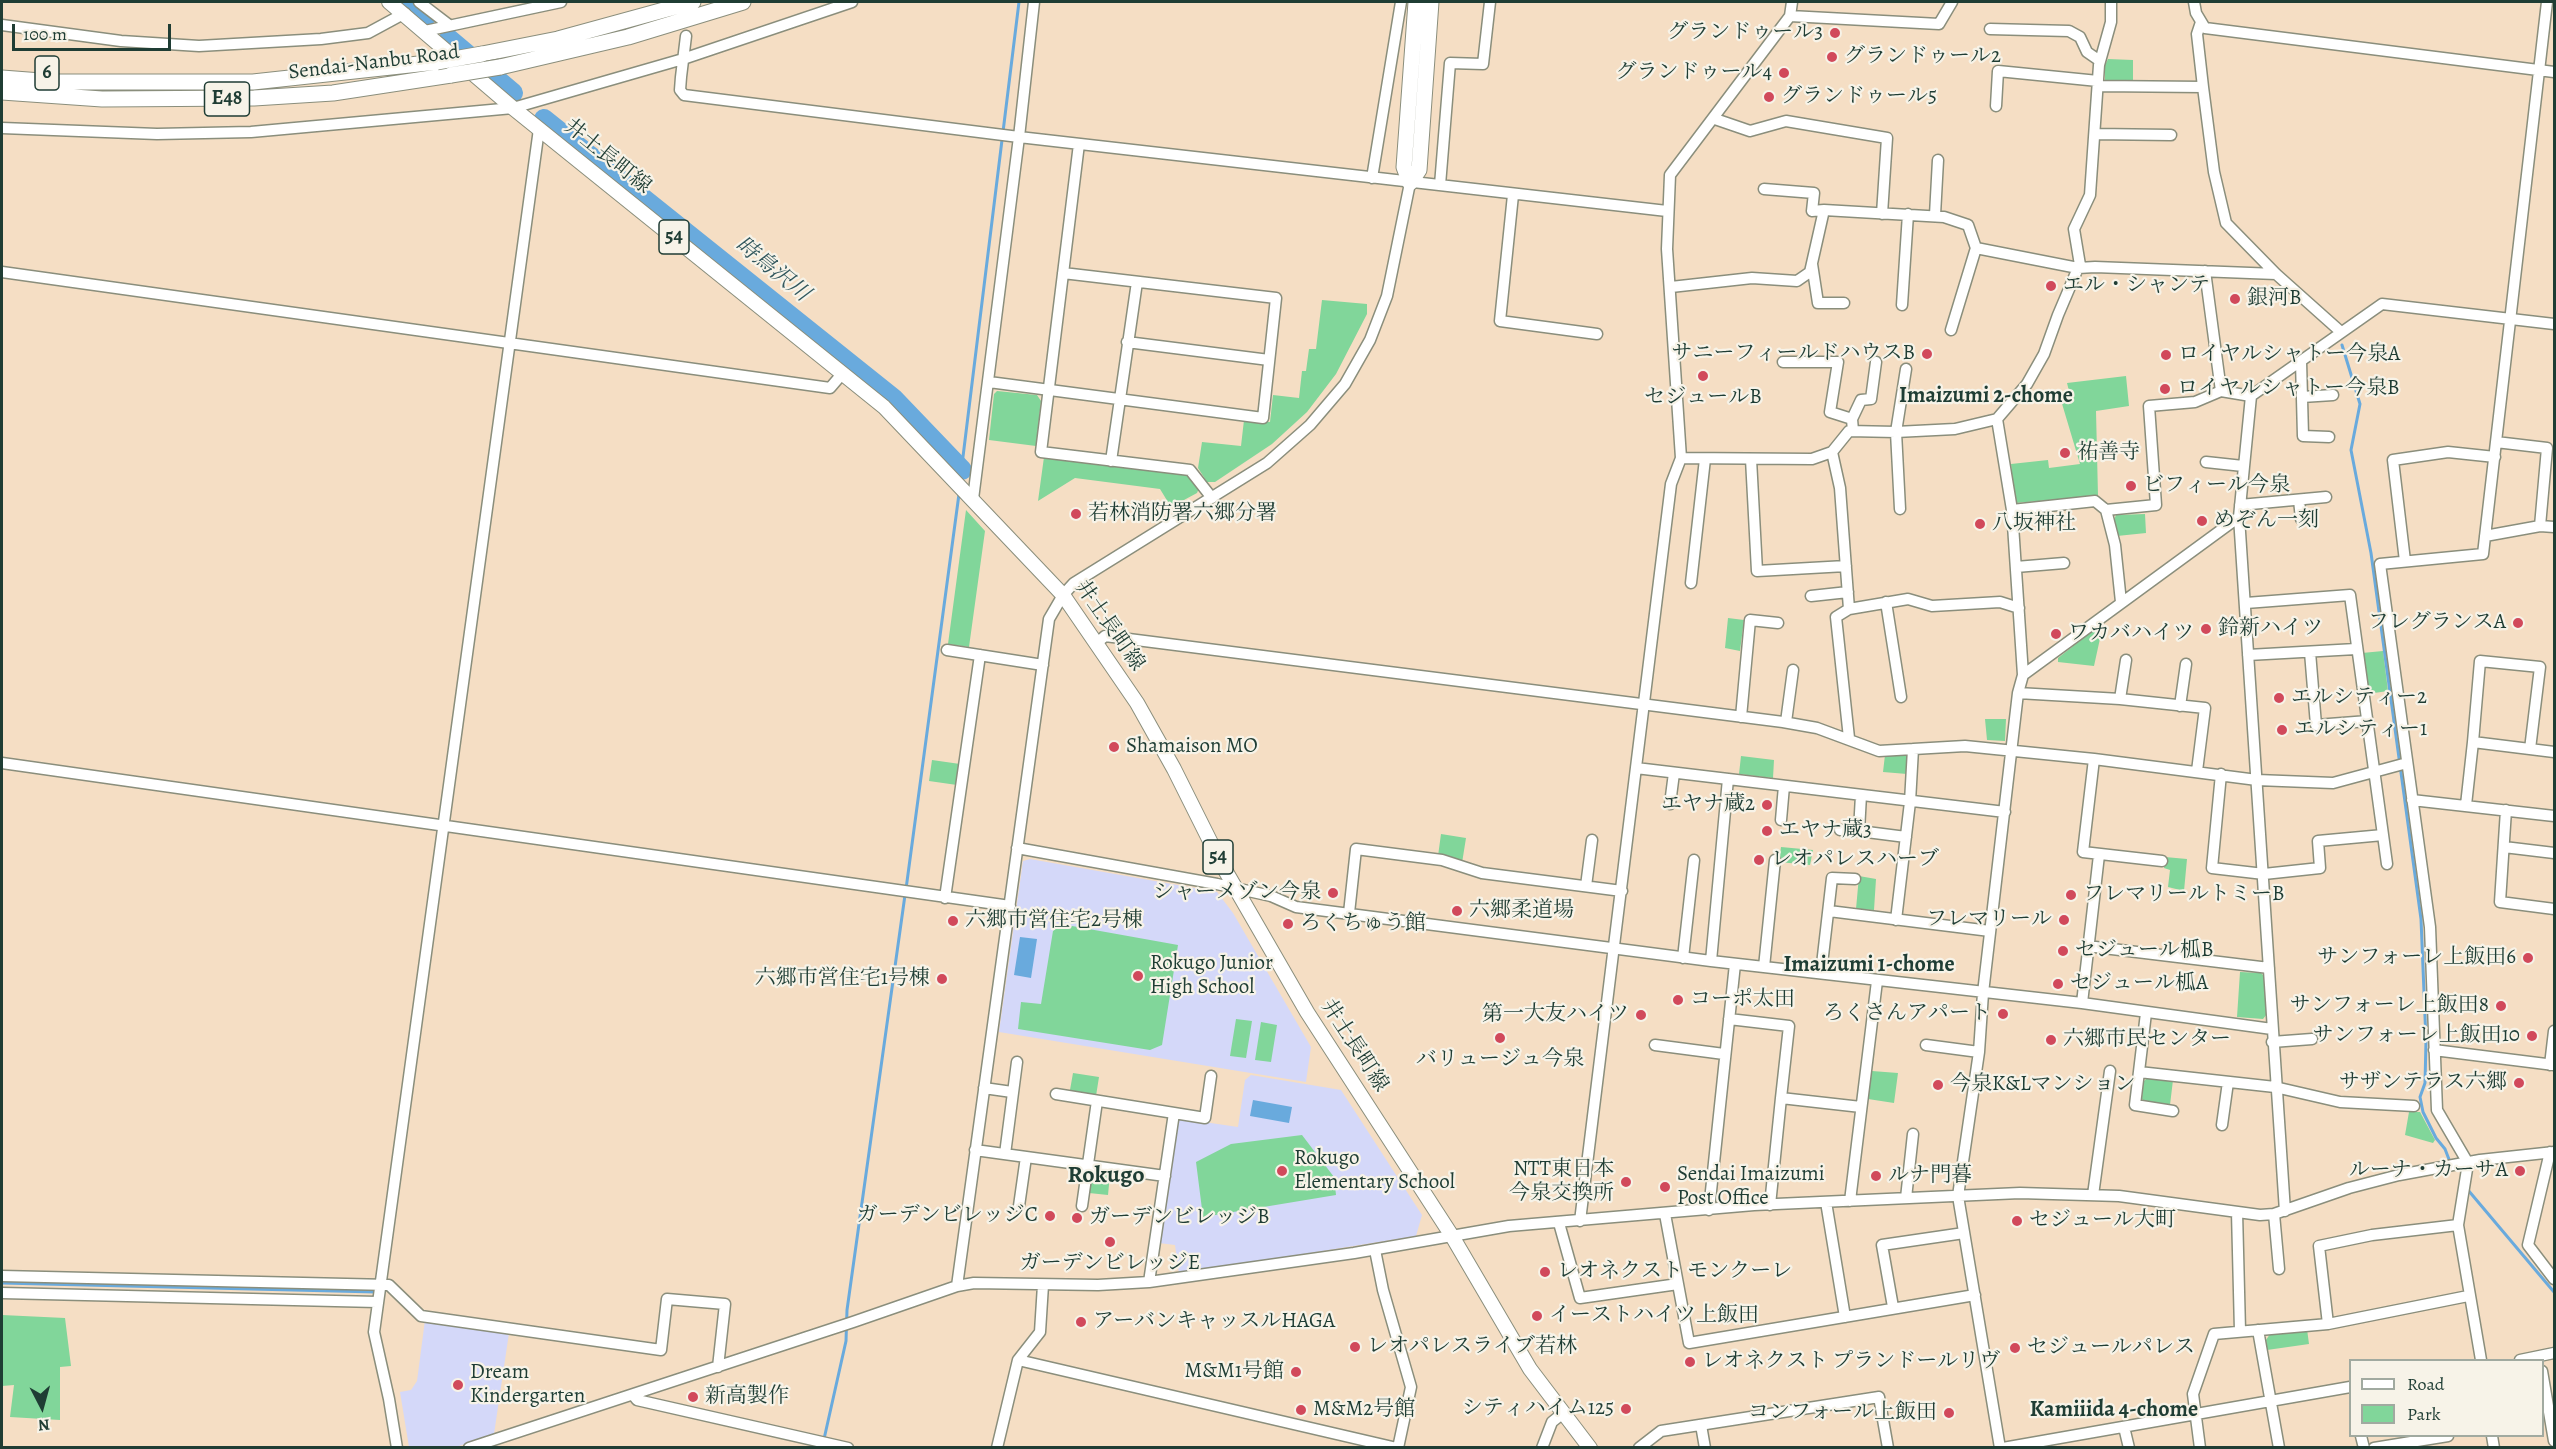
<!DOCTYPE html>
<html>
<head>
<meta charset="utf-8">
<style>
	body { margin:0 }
	#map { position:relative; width:2556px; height:1449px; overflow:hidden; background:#f5dec4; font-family:Alegreya,serif }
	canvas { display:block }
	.frame { position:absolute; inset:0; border:3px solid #1f3d34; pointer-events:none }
	.legend { position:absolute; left:2349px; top:1359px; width:195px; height:78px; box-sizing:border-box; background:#f7f3e8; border:2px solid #a1aaa0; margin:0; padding:8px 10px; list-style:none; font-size:18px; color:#1f3d34 }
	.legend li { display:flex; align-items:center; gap:12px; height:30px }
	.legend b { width:30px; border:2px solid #a1aaa0 }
	.north { position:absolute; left:12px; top:1377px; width:60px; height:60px; -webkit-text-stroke:4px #f7f3e8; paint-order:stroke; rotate:174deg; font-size:16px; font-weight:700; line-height:24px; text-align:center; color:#1f3d34 }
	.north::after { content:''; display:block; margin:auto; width:21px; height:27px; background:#1f3d34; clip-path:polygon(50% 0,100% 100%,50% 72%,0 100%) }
	.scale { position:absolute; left:12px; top:24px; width:159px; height:27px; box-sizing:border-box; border:3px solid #1f3d34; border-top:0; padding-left:8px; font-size:18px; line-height:21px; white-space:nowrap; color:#1f3d34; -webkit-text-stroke:4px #f7f3e8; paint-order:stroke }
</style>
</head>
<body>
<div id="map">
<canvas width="2556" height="1449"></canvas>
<div class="frame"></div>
<ul class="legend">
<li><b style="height:8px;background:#fff"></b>Road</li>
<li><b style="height:16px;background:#81d69a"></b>Park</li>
</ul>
<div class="north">N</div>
<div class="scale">100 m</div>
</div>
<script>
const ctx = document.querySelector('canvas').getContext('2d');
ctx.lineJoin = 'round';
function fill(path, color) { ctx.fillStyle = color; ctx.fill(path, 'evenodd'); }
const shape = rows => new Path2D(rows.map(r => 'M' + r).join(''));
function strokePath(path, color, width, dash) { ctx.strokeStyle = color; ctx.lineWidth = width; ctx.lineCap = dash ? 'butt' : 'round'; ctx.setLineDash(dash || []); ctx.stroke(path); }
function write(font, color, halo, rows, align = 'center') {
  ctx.font = font + ' Alegreya,"Noto Serif JP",serif'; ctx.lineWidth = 4.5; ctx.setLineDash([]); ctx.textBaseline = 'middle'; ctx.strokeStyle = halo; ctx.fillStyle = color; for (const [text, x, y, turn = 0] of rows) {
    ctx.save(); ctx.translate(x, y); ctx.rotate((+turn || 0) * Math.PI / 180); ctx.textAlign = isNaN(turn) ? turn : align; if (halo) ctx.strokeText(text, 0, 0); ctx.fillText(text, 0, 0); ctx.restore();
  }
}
const built = shape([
	[1030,859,1217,892,1233,913,1311,1047,1306,1082,999,1032,1023,861],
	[1251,1075,1341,1090,1422,1215,1416,1236,1179,1274,1175,1245,1159,1243,1177,1118,1238,1127,1245,1080],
	[425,1320,509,1333,494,1434,456,1447,409,1447,400,1392,411,1390,417,1381]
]);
const green = shape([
	[2108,59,2133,60,2133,82,2105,80,2105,65],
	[1322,300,1367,304,1367,314,1336,374,1307,412,1272,444,1215,482,1207,482,1198,468,1202,442,1241,446,1244,420,1270,422,1273,395,1299,398,1302,371,1306,371,1309,349,1316,349],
	[2126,376,2129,406,2096,411,2098,496,2015,503,2011,464,2048,460,2049,468,2080,464,2060,397,2070,395,2067,383],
	[997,391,1037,395,1041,401,1036,446,989,440,994,394],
	[1044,457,1189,475,1200,486,1197,493,1171,507,1160,489,1075,478,1038,501],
	[966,510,985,531,969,647,948,644],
	[2145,514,2146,533,2117,536,2113,522,2116,515],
	[1728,618,1744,620,1740,651,1725,648],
	[2095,629,2101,634,2094,666,2058,662,2058,658],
	[2383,651,2388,691,2367,694,2362,653],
	[1985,719,2006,719,2005,741,1987,740],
	[1909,754,1907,774,1883,772,1885,755],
	[1741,756,1774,760,1773,778,1739,774],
	[932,760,960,764,957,785,929,781],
	[1441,834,1466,838,1462,863,1438,856],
	[1781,847,1813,850,1810,865,1779,862],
	[2165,857,2187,859,2184,891,2168,887,2170,870,2164,868],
	[1859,876,1876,879,1874,910,1856,909],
	[1061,924,1178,945,1162,1045,1150,1050,1018,1029,1021,1002,1041,1004,1053,931],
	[2240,972,2261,973,2265,977,2267,1014,2263,1019,2237,1017],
	[1236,1019,1252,1021,1246,1058,1230,1056],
	[1261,1022,1277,1025,1271,1062,1255,1060],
	[1872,1071,1898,1073,1894,1103,1868,1099],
	[1073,1073,1099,1077,1096,1096,1076,1094,1070,1090],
	[2148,1077,2173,1080,2170,1105,2145,1102,2142,1099,2143,1082],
	[2409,1112,2420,1112,2435,1140,2433,1143,2405,1135],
	[1302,1135,1334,1177,1336,1195,1203,1217,1196,1162,1231,1144],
	[1096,1173,1110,1174,1108,1195,1089,1193,1089,1179],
	[2,1315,65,1318,71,1366,60,1367,60,1420,10,1417,14,1385,2,1386],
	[2307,1329,2309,1344,2267,1350,2266,1340,2270,1334]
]);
const water = shape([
	[1020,937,1037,939,1031,978,1014,975],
	[1253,1100,1292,1107,1289,1123,1250,1116]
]);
const stream = shape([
	[2342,345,2360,404,2351,450,2371,553,2421,919,2426,1041,2425,1083,2420,1097,2423,1112,2436,1138,2445,1149,2450,1162],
	[960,481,1019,2],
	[906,889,959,494],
	[2468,1190,2554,1292],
	[2,1283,376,1292],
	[822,1448,846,1341,847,1310,905,895]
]);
const river = shape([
	[403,2,425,18],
	[449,39,513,93],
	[544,119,893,398,962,470]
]);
const minor = shape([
	[419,2,449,25],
	[2194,2,2196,13,2205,28,2554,72],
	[1790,16,1939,24,1952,2],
	[2201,22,2197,34,2203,87,2214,172,2226,223,2276,274,2341,332],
	[2,25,121,41,199,46,321,39,368,33,405,13],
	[1990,29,2069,31,2080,37,2087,52,2100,61],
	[425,31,561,2],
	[686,36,681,77,680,90,684,95,1019,137,1034,2],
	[2098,86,2203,87],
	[1996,106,1998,71,2098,81],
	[1715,119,1750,131,1786,121,1887,138,1882,214],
	[2,128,157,134,251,132,513,108,683,59,852,2],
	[2095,134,2171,135],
	[1079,144,1041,452,1190,470,1212,498],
	[1372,178,1401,2],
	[1440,185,1450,63,1483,64,1490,2],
	[1764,189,1814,193,1812,211,1824,210],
	[1513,195,1500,321,1597,334],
	[1935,215,1938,160],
	[1812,264,1818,303,1844,303],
	[2205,271,2221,391],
	[2,272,830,388,842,374],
	[1671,287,1752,278,1797,281,1810,272,1824,210,1944,217,1968,225,1976,248,2078,268,2080,265,2074,229,2090,195,2099,65,2111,22,2111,2],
	[1902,305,1908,214],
	[1951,330,1976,248],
	[1127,342,1269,360],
	[2301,361,2303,436,2329,437],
	[1783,362,1838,362,1830,412,1852,419,1853,431],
	[989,382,1263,418,1276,298,1063,273],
	[2302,397,2333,395],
	[1852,419,1861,400,1871,399,1876,362],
	[1997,419,2012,510,2023,675],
	[2496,442,2547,448,2540,526],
	[1681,458,1812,459,1832,452],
	[1751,459,1757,571,1846,566],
	[1111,461,1137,282],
	[2206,462,2243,466],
	[973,499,1019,137,1667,211],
	[2299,500,2301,519],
	[2240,505,2326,497],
	[1900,509,1896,432,1906,369],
	[2012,510,2095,501,2106,510],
	[2239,517,2285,1211],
	[2485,536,2540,526,2554,527],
	[2405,561,2393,460,2448,452,2495,457],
	[2016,567,2064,563],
	[1691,583,1705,459],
	[1811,596,1848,592],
	[1886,602,1901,697],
	[2121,602,2115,545,2106,510,2156,505,2149,406,2195,402,2221,391,2251,396],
	[2246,603,2350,595,2387,864],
	[2019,608,2000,602,1932,606,1908,599,1849,609,1840,488,1832,452,1849,431,1896,432,1955,429,1997,419,2027,384,2044,354,2058,315,2078,268,2095,267,2276,274],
	[1097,643,1105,636,1783,722,1817,728,1879,751,1965,746,2094,759,2257,780,2333,783,2407,763],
	[947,650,1043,665],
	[2310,652,2316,725,2368,721],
	[2248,655,2356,649],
	[2018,693,2120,699,2205,708,2197,771],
	[2120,699,2126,660],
	[2180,706,2186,664],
	[1741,717,1750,620,1778,623],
	[1786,722,1793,670],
	[1849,738,1836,617,1849,609],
	[2473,742,2480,661,2540,667,2530,749],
	[2094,759,2083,852,2162,861],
	[2,763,1010,906],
	[1636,768,2005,812],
	[2221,774,2212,868,2264,874,2320,868,2318,841,2383,835],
	[1861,795,1859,831,1906,837],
	[2412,800,2554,816],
	[1670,804,1674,773],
	[2466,805,2473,742,2554,752],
	[2506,810,2500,902,2554,909],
	[1781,820,1784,786],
	[1840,830,1859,831],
	[2504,847,2554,853],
	[1017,848,1217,884,1271,896,1296,907,1711,961,2082,1003,2272,1029],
	[1586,886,1592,840],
	[945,898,980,655],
	[1829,911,1990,931],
	[1349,913,1356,849,1442,860,1482,873,1622,891],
	[1896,920,1910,802,1913,749],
	[2087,946,2269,968],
	[1683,958,1694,860],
	[1711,961,1728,779],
	[1764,967,1775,860],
	[1821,973,1832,878,1855,879],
	[2082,1003,2099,855],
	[2146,1013,2135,1105,2173,1111],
	[1729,1019,1789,1026,1781,1098],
	[2272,1042,2312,1039],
	[1655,1045,1724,1054],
	[1926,1045,1979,1052],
	[2434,1050,2554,1065],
	[2550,1065,2554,1031],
	[2139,1072,2275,1087,2340,1102,2414,1106],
	[984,1088,1012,1092],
	[1056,1094,1205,1118,1211,1076],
	[2222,1125,2228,1082],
	[975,1150,1165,1176],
	[2550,1152,2528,1245,2554,1279],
	[1005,1154,1017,1062],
	[2093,1195,2110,1071],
	[1906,1198,1913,1134],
	[1850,1201,1877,981],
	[1826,1202,1845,1317],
	[1770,1205,1781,1098,1861,1107],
	[1019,1206,1026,1157],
	[1082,1206,1097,1101],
	[1709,1210,1735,964],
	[2237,1212,2240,1331],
	[2274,1214,2279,1269],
	[1580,1221,1671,484,1681,458,1667,249,1670,175,1790,16,1792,2],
	[1559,1223,1580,1298,1678,1284,1665,1214],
	[1375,1250,1383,1290,1411,1387,1398,1448],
	[2,1276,389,1285,421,1316,661,1350,667,1299,725,1304,718,1367],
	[1149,1282,1174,1113],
	[1678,1284,1689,1343,1975,1295],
	[1043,1285,1040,1332,1018,1360,1397,1448],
	[957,1286,1049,619,1063,595,1074,583,1267,463,1310,425,1345,384,1370,340,1387,296,1410,183],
	[2,1293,377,1302],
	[1893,1307,1882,1245,1964,1233],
	[2328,1324,2319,1246,2372,1235,2458,1225],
	[2258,1330,2279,1448],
	[2481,1360,2458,1225,2468,1163,2437,1110,2430,927,2380,564,2483,554,2547,2],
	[2520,1360,2554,1353],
	[2542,1371,2554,1441],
	[633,1395,637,1400,848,1448],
	[1701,1425,1705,1448],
	[2124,1427,2129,1448],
	[2361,1436,2364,1448],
	[2492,1436,2494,1448],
	[397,1448,389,1399,374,1332,539,129],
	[469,1448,853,1322,957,1286,974,1283,1098,1285,1149,1282,1354,1253,1509,1226,1754,1205,2020,1193,2119,1196,2260,1215,2274,1214,2349,1188,2399,1175,2480,1160,2554,1152],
	[997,1448,1018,1360],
	[1542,1448,1552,1422,1562,1414],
	[1639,1448,1661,1431,1879,1397,1888,1448],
	[2000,1448,1958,1196,1979,1052,1983,993,2018,693,2023,675,2239,517,2251,396,2382,304,2554,324],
	[2003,1448,2350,1387],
	[2200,1448,2193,1394,2214,1334,2328,1324,2468,1296],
	[2374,1448,2448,1436]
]);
const major = shape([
	[389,2,513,108,884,407,1063,595,1137,703,1174,769,1221,863,1307,1012,1452,1236,1530,1369,1590,1448]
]);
const highway = shape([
	[482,54,558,39,693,2],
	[500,67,628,37,743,2],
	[2,78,54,82,253,82,437,62],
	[2,92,102,99,254,98,333,93,451,75],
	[1410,183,1419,170,1431,2],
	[1410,183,1404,167,1416,2]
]);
const highwayBridge = shape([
	[437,62,482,54],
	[451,75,500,67]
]);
const markers = [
	[1835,33,6,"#d1495b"],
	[1832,57,6,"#d1495b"],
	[1784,73,6,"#d1495b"],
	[1769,97,6,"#d1495b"],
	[2051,286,6,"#d1495b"],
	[2235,299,6,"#d1495b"],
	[1927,354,6,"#d1495b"],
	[2166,355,6,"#d1495b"],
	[1703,376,6,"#d1495b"],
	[2165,389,6,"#d1495b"],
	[2065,453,6,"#d1495b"],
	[2131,486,6,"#d1495b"],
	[1076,514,6,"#d1495b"],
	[2202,521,6,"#d1495b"],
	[1980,524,6,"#d1495b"],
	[2518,623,6,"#d1495b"],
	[2206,629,6,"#d1495b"],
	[2056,634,6,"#d1495b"],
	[2279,698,6,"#d1495b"],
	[2282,730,6,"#d1495b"],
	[1114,747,6,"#d1495b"],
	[1767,805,6,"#d1495b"],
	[1767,831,6,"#d1495b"],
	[1759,860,6,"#d1495b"],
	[1333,893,6,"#d1495b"],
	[2071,895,6,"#d1495b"],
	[1457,911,6,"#d1495b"],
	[2064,920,6,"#d1495b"],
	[953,921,6,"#d1495b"],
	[1288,924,6,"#d1495b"],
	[2063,951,6,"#d1495b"],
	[2528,958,6,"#d1495b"],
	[1138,976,6,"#d1495b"],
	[942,979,6,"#d1495b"],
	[2058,984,6,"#d1495b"],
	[1678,1000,6,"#d1495b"],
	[2501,1006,6,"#d1495b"],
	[2003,1014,6,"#d1495b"],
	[1641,1015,6,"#d1495b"],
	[2532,1036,6,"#d1495b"],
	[1500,1038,6,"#d1495b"],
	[2051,1040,6,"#d1495b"],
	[2519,1083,6,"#d1495b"],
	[1938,1085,6,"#d1495b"],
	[1282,1171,6,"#d1495b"],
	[2520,1171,6,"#d1495b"],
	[1876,1176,6,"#d1495b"],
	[1626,1182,6,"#d1495b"],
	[1665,1187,6,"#d1495b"],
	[1050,1216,6,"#d1495b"],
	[1077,1218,6,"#d1495b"],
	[2017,1221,6,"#d1495b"],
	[1110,1242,6,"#d1495b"],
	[1545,1272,6,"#d1495b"],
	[1537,1316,6,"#d1495b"],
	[1081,1322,6,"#d1495b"],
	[1355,1347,6,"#d1495b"],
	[2015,1348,6,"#d1495b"],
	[1690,1362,6,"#d1495b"],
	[1296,1372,6,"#d1495b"],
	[458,1385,6,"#d1495b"],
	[693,1397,6,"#d1495b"],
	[1626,1409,6,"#d1495b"],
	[1301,1410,6,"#d1495b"],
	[1949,1413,6,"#d1495b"]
];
const shields = [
	[47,73,24],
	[227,99,45],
	[674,237,30],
	[1218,857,30]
];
const shieldNames = [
	["6",47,73],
	["E48",227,99],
	["54",674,237],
	["54",1218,857]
];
const poiNames = [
	["グランドゥール3",1823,33,"right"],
	["グランドゥール2",1844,57],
	["グランドゥール4",1772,73,"right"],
	["グランドゥール5",1781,97],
	["エル・シャンテ",2063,286],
	["銀河B",2247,299],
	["サニーフィールドハウスB",1915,354,"right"],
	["ロイヤルシャトー今泉A",2178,355],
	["ロイヤルシャトー今泉B",2177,389],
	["セジュールB",1703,398,"center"],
	["祐善寺",2077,453],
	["ビフィール今泉",2143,486],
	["若林消防署六郷分署",1088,514],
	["めぞん一刻",2214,521],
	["八坂神社",1992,524],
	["フレグランスA",2506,623,"right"],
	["鈴新ハイツ",2218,629],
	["ワカバハイツ",2068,634],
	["エルシティー2",2291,698],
	["エルシティー1",2294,730],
	["Shamaison MO",1126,747],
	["エヤナ蔵2",1755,805,"right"],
	["エヤナ蔵3",1779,831],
	["レオパレスハーブ",1771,860],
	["シャーメゾン今泉",1321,893,"right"],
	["フレマリールトミーB",2083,895],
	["六郷柔道場",1469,911],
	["フレマリール",2052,920,"right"],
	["六郷市営住宅2号棟",965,921],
	["ろくちゅう館",1300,924],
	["セジュール柧B",2075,951],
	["サンフォーレ上飯田6",2516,958,"right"],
	["Rokugo Junior",1150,964],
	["High School",1150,988],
	["六郷市営住宅1号棟",930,979,"right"],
	["セジュール柧A",2070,984],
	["コーポ太田",1690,1000],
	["サンフォーレ上飯田8",2489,1006,"right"],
	["ろくさんアパート",1991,1014,"right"],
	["第一大友ハイツ",1629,1015,"right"],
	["サンフォーレ上飯田10",2520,1036,"right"],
	["六郷市民センター",2063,1040],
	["バリュージュ今泉",1500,1060,"center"],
	["サザンテラス六郷",2507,1083,"right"],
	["今泉K&Lマンション",1950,1085],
	["Rokugo",1294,1159],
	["Elementary School",1294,1183],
	["NTT東日本",1614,1170,"right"],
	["今泉交換所",1614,1194,"right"],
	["ルーナ・カーサA",2508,1171,"right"],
	["Sendai Imaizumi",1677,1175],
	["Post Office",1677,1199],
	["ルナ門暮",1888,1176],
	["ガーデンビレッジC",1038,1216,"right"],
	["ガーデンビレッジB",1089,1218],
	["セジュール大町",2029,1221],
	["ガーデンビレッジE",1110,1264,"center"],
	["レオネクスト モンクーレ",1557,1272],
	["イーストハイツ上飯田",1549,1316],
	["アーバンキャッスルHAGA",1093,1322],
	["レオパレスライブ若林",1367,1347],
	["セジュールパレス",2027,1348],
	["レオネクスト プランドールリヴ",1702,1362],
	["M&M1号館",1284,1372,"right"],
	["Dream",470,1373],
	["Kindergarten",470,1397],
	["新高製作",705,1397],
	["シティハイム125",1614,1409,"right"],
	["M&M2号館",1313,1410],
	["コンフォール上飯田",1937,1413,"right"]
];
const streetNames = [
	["Sendai-Nanbu Road",374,63,-7],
	["井土長町線",607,157,39],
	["井土長町線",1109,626,55],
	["井土長町線",1354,1046,57]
];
const waterNames = [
	["時鳥沢川",772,270,39]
];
const neighbourhoodNames = [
	["Imaizumi 2-chome",1986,397],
	["Imaizumi 1-chome",1869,966],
	["Kamiiida 4-chome",2114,1411]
];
const quarterNames = [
	["Rokugo",1106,1176]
];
fill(built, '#d4d8f9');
fill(green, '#81d69a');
fill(water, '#69aadd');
strokePath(stream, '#69aadd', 3);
strokePath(river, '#69aadd', 20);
strokePath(minor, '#8a8e7c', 13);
strokePath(major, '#8a8e7c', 16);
strokePath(highway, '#8a8e7c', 17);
strokePath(minor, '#fff', 10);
strokePath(major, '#fff', 14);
strokePath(highway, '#fff', 15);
strokePath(highwayBridge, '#8a8e7c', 17, []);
strokePath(highwayBridge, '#fff', 15);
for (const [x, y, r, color] of markers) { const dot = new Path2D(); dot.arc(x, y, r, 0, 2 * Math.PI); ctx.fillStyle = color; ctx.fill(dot); strokePath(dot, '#f7f3e8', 2); }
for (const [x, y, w] of shields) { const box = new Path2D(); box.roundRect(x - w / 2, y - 17, w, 34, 4.5); ctx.fillStyle = '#f7f3e8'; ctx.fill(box); strokePath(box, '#1f3d34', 1.5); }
write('bold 20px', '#1f3d34', null, shieldNames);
write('21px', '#1f3d34', '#f7f3e8', poiNames, 'left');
write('21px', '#1f3d34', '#f7f3e8', streetNames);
write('italic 22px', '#32585e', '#f7f3e8', waterNames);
write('bold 22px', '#1f3d34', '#f7f3e8', neighbourhoodNames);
write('bold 24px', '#1f3d34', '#f7f3e8', quarterNames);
</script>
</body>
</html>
